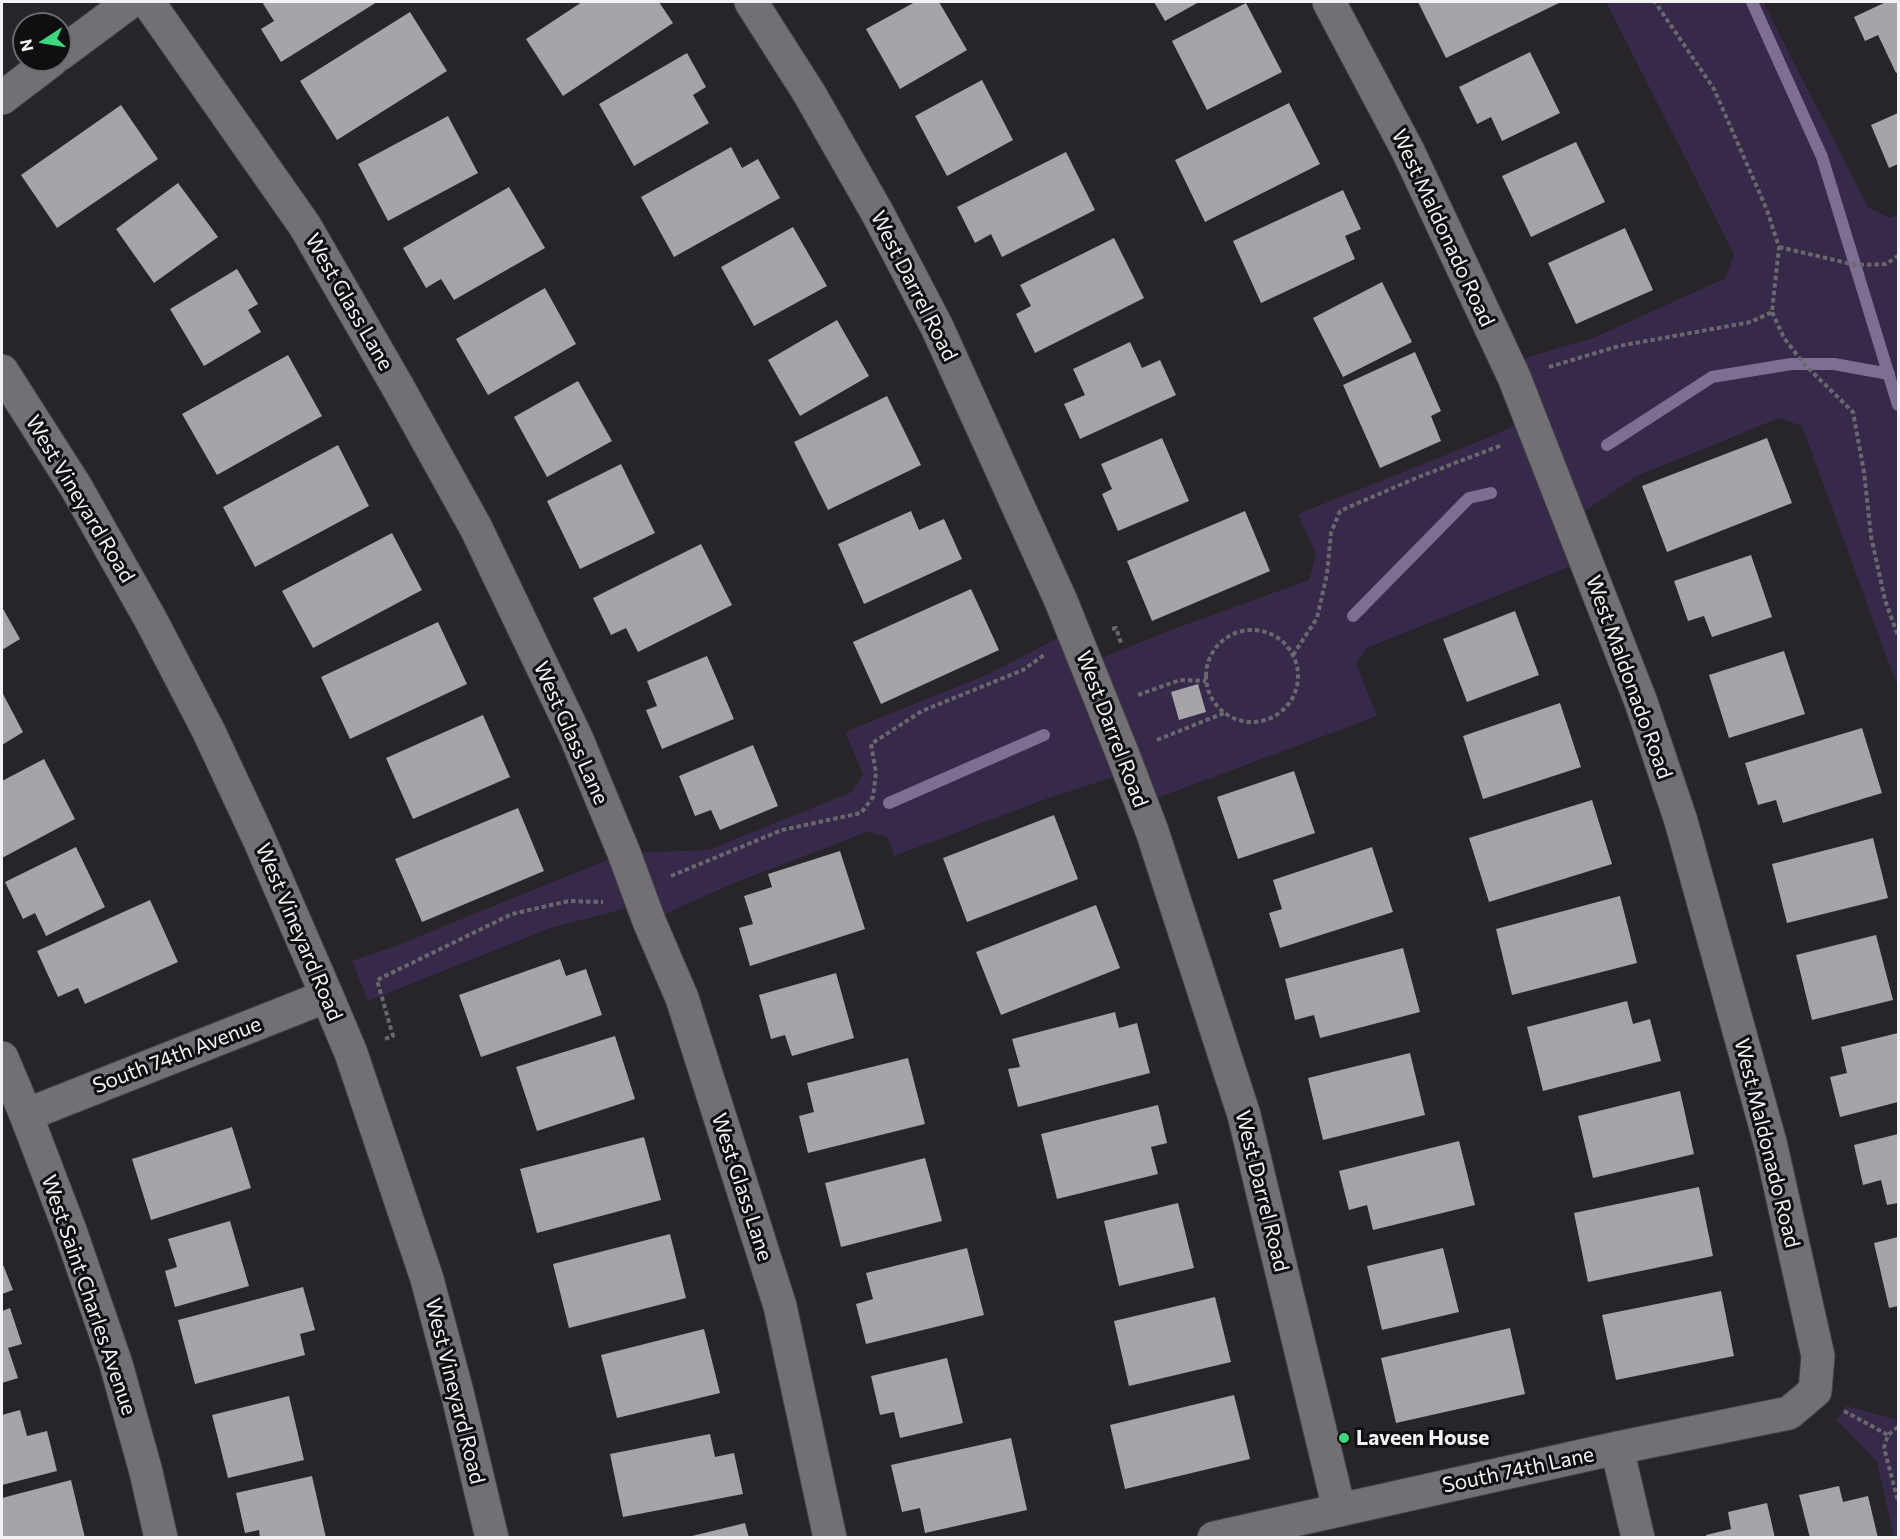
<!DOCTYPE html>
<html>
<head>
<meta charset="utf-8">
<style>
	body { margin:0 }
	#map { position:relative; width:1900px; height:1539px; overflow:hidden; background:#272529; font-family:Commissioner,sans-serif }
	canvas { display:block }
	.frame { position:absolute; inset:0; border:3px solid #f2f1f4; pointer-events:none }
	.north { position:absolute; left:12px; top:12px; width:60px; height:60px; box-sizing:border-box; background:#0f0f11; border:2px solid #6a696c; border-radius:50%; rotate:258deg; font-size:16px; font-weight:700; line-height:24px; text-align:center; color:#f2f1f4 }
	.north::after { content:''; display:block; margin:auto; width:21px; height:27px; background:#3fd77d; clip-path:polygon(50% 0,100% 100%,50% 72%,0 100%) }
</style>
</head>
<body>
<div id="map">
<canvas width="1900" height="1539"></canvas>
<div class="frame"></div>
<div class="north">N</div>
</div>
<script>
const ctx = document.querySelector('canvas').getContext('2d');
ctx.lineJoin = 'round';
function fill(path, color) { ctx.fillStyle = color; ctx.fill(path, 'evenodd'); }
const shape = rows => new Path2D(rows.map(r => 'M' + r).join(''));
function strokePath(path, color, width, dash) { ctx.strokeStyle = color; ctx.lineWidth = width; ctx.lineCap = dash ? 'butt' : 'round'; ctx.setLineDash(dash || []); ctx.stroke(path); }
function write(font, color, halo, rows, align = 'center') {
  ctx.font = font + ' Commissioner,sans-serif'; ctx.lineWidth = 6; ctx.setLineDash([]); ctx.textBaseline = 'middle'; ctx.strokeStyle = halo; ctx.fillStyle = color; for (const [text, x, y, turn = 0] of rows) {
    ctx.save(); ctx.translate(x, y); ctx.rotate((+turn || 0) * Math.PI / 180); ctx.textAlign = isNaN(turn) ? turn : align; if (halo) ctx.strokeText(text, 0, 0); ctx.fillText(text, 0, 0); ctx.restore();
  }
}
const green = shape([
	[1606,2,1763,2,1868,207,1890,218,1898,214,1898,688,1802,426,1779,418,1637,476,1580,514,1599,555,1367,648,1356,663,1377,716,1141,804,1129,772,1043,800,894,856,888,838,869,831,734,883,649,921,642,904,551,928,368,1001,352,961,393,947,624,853,708,850,852,792,863,774,845,732,991,673,1073,630,1087,664,1171,630,1309,580,1316,554,1298,514,1446,455,1531,419,1508,363,1593,338,1726,278,1734,254],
	[1846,1406,1898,1420,1898,1537,1894,1537,1877,1462,1837,1420]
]);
const stream = shape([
	[1752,2,1822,157,1898,405],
	[1607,445,1712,377,1791,364,1834,364,1889,374],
	[1353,616,1469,498,1491,493],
	[889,803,1044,735]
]);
const building = shape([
	[262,2,377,2,281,62,261,29,274,21],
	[582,2,659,2,673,23,563,96,526,39],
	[915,2,939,2,967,50,900,89,866,29],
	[1154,2,1199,2,1165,21],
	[1418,2,1561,2,1446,58],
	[1886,2,1898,2,1898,72,1896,73,1878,35,1865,41,1854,17],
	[1246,3,1282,72,1207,110,1172,41],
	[410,12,447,71,337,140,300,81],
	[1530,52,1560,113,1502,141,1491,117,1477,124,1459,87],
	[687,53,706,87,693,95,709,123,634,166,599,104],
	[982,80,1013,140,947,176,915,116],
	[1289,103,1320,164,1205,222,1175,160],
	[121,105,158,159,57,228,21,175],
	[1898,113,1898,164,1889,168,1871,125],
	[448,116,478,173,388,221,358,164],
	[1576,142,1605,202,1531,237,1502,176],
	[731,147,742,168,758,159,780,198,674,257,641,197],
	[1066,152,1095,210,1002,257,991,234,975,243,957,207],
	[178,183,218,237,154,283,116,229],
	[509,187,545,248,454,300,441,279,426,288,403,248],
	[1343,190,1361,229,1345,236,1355,259,1261,303,1233,241],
	[793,227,827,286,754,326,721,267],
	[1625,228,1653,290,1576,324,1548,263],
	[1114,238,1144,298,1035,353,1016,314,1031,306,1020,285],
	[237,269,258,304,248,310,261,332,204,366,170,309],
	[1382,282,1412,342,1343,377,1313,318],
	[545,288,576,344,488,395,456,339],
	[837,320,869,376,800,416,768,360],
	[1130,342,1142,368,1160,360,1176,395,1080,439,1064,404,1085,395,1073,369],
	[1415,352,1441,411,1431,416,1441,441,1380,468,1343,385],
	[288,355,322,416,217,475,182,414],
	[578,381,612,441,547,477,514,417],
	[887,396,921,465,828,510,794,442],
	[1162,438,1189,501,1118,531,1102,494,1112,489,1101,464],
	[1767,438,1792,503,1667,552,1642,486],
	[338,445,369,506,255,567,223,507],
	[621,464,655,533,580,569,547,501],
	[911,511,919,530,944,519,962,559,864,604,838,544],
	[1245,511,1270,571,1152,621,1127,561],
	[392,533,422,590,313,648,282,591],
	[701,544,732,605,638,652,626,628,611,635,593,598],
	[1751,555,1772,617,1712,637,1704,616,1688,621,1674,581],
	[971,589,999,650,881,704,853,642],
	[2,607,20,639,2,650],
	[1515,611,1539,675,1467,702,1443,639],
	[438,622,467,684,350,739,321,677],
	[1784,651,1805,714,1729,738,1709,675],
	[707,656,734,719,662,749,646,710,657,706,647,681],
	[1198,684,1206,712,1179,720,1171,692],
	[2,692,23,732,2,745],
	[1560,703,1581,767,1483,799,1463,736],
	[483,715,510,777,413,819,386,758],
	[1862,728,1882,793,1783,823,1776,800,1758,805,1745,763],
	[753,745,778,806,720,830,711,810,695,816,679,776],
	[44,759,75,819,2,858,2,781],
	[1294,771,1315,833,1238,859,1217,797],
	[1592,800,1612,864,1489,902,1469,838],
	[518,808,544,871,422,922,395,859],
	[1054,815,1078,879,967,922,943,858],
	[1873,838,1888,898,1787,923,1772,864],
	[76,847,105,907,46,936,35,913,23,919,5,882],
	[1372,847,1393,912,1280,948,1269,913,1282,909,1273,880],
	[840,851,865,929,750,966,739,928,753,924,744,896,772,887,768,874],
	[1620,896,1637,963,1512,995,1496,929],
	[150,900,178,962,85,1004,78,988,58,997,37,951],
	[1096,905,1120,968,1001,1015,976,952],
	[1876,935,1893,1000,1812,1020,1796,955],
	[1403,948,1420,1012,1320,1038,1314,1015,1295,1020,1285,979],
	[560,959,566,976,586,969,602,1015,481,1057,459,995],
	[836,973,854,1038,792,1056,785,1035,771,1039,759,995],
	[1627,1001,1633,1024,1650,1019,1661,1061,1543,1091,1527,1027],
	[1115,1012,1119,1028,1137,1023,1150,1073,1018,1107,1008,1069,1020,1067,1012,1039],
	[1898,1033,1898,1102,1840,1117,1830,1077,1847,1073,1841,1047],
	[615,1036,635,1099,537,1131,516,1067],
	[1410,1053,1425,1115,1323,1140,1308,1078],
	[908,1058,925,1124,808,1153,799,1116,814,1112,807,1083],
	[1680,1091,1694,1154,1593,1178,1578,1116],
	[1158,1105,1167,1143,1151,1147,1158,1174,1057,1199,1041,1134],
	[232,1127,251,1188,151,1220,132,1159],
	[1898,1134,1898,1203,1887,1205,1881,1180,1863,1185,1854,1145],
	[644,1137,661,1200,537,1233,520,1169],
	[1459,1141,1475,1205,1373,1230,1367,1205,1349,1210,1339,1171],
	[925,1158,942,1221,841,1247,825,1183],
	[1699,1187,1713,1256,1588,1282,1574,1213],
	[1178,1203,1194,1268,1119,1286,1104,1221],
	[230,1221,249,1286,175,1307,165,1271,177,1267,168,1239],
	[670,1234,686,1298,569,1328,553,1264],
	[1898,1237,1898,1306,1889,1308,1874,1243],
	[967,1248,984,1315,866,1344,856,1304,873,1299,866,1273],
	[1443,1248,1459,1312,1382,1330,1367,1266],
	[2,1262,13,1290,2,1294],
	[303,1287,315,1330,300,1334,305,1355,195,1384,178,1320],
	[1721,1291,1734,1356,1616,1380,1602,1315],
	[1215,1297,1231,1362,1129,1386,1114,1321],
	[10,1308,22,1344,8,1348,18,1378,2,1383,2,1311],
	[1510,1328,1525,1394,1396,1423,1381,1358],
	[704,1329,720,1393,617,1418,601,1355],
	[947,1358,963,1423,900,1438,894,1412,880,1415,871,1376],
	[1234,1395,1250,1459,1125,1489,1110,1425],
	[289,1396,304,1460,228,1478,212,1415],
	[20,1410,27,1436,47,1431,57,1471,2,1485,2,1415],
	[710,1434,715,1457,734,1453,743,1494,623,1517,610,1454],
	[1011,1438,1027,1510,925,1533,920,1508,902,1512,891,1465],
	[312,1476,326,1538,260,1538,259,1530,245,1533,236,1493],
	[71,1480,85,1538,2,1538,2,1498],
	[1839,1486,1843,1502,1868,1496,1878,1538,1810,1538,1799,1495],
	[1767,1503,1775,1538,1707,1538,1706,1535,1731,1529,1728,1512],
	[745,1523,749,1538,688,1538,688,1537]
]);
const path = shape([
	[1779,247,1856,265,1886,264,1898,256],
	[1772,312,1784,338,1804,364,1853,412,1864,472,1871,536,1885,600,1898,636],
	[1549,367,1619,346,1751,322,1772,312,1779,247,1767,210,1714,89,1655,2],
	[1112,629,1116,628,1121,643],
	'1206 676a46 46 0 1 1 92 0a46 46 0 1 1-92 0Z',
	[1293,655,1317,618,1327,574,1331,533,1340,511,1416,478,1502,445],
	[1138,695,1180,680,1206,681],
	[1157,740,1224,713],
	[671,876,782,830,861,813,873,797,876,773,871,744,922,711,1023,670,1044,655],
	[385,1039,393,1036,377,980,512,914,569,901,603,902],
	[1844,1411,1888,1435],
	[1898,1427,1888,1435,1884,1448,1898,1501]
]);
const minor = shape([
	[148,2,305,226,399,389,476,528,576,737,624,853,649,921,682,998,780,1306,830,1538],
	[751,2,809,93,878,214,937,327,1061,601,1123,755,1152,831,1244,1115,1339,1509],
	[60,54,130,2],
	[2,98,52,60],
	[2,371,76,487,152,622,209,732,259,839,327,996,351,1053,427,1279,457,1392,492,1538],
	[2,1058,26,1115,71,1233,116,1364,146,1472,161,1538],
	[26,1115,327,996],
	[1617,1448,1638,1538],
	[1214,1538,1617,1448,1789,1413,1815,1391,1818,1356,1771,1146,1681,821,1641,702,1514,377,1408,151,1329,2]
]);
const markers = [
	[1344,1438,6,"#3fd77d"]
];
const streetNames = [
	["West Maldonado Road",1443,228,65],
	["West Darrel Road",914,286,63],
	["West Glass Lane",349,302,60],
	["West Vineyard Road",80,499,59],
	["West Maldonado Road",1629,677,70],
	["West Darrel Road",1112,729,69],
	["West Glass Lane",571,733,66],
	["West Vineyard Road",299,932,67],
	["South 74th Avenue",177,1055,-21],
	["West Maldonado Road",1767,1143,76],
	["West Glass Lane",742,1187,72],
	["West Darrel Road",1262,1191,76],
	["West Saint Charles Avenue",89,1295,71],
	["West Vineyard Road",455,1391,76],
	["South 74th Lane",1518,1470,-12]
];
const poiNames = [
	["Laveen House",1356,1438]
];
fill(green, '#37294a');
strokePath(stream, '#7d6f91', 12);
fill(building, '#a6a4a9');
strokePath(minor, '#424044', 35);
strokePath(path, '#6a686c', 4, [4.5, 3]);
strokePath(minor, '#727075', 33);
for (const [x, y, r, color] of markers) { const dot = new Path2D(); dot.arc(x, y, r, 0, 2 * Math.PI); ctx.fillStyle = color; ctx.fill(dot); strokePath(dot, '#0f0f11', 2); }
write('21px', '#f2f1f4', '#0f0f11', streetNames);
write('bold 21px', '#f2f1f4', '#0f0f11', poiNames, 'left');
</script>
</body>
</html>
